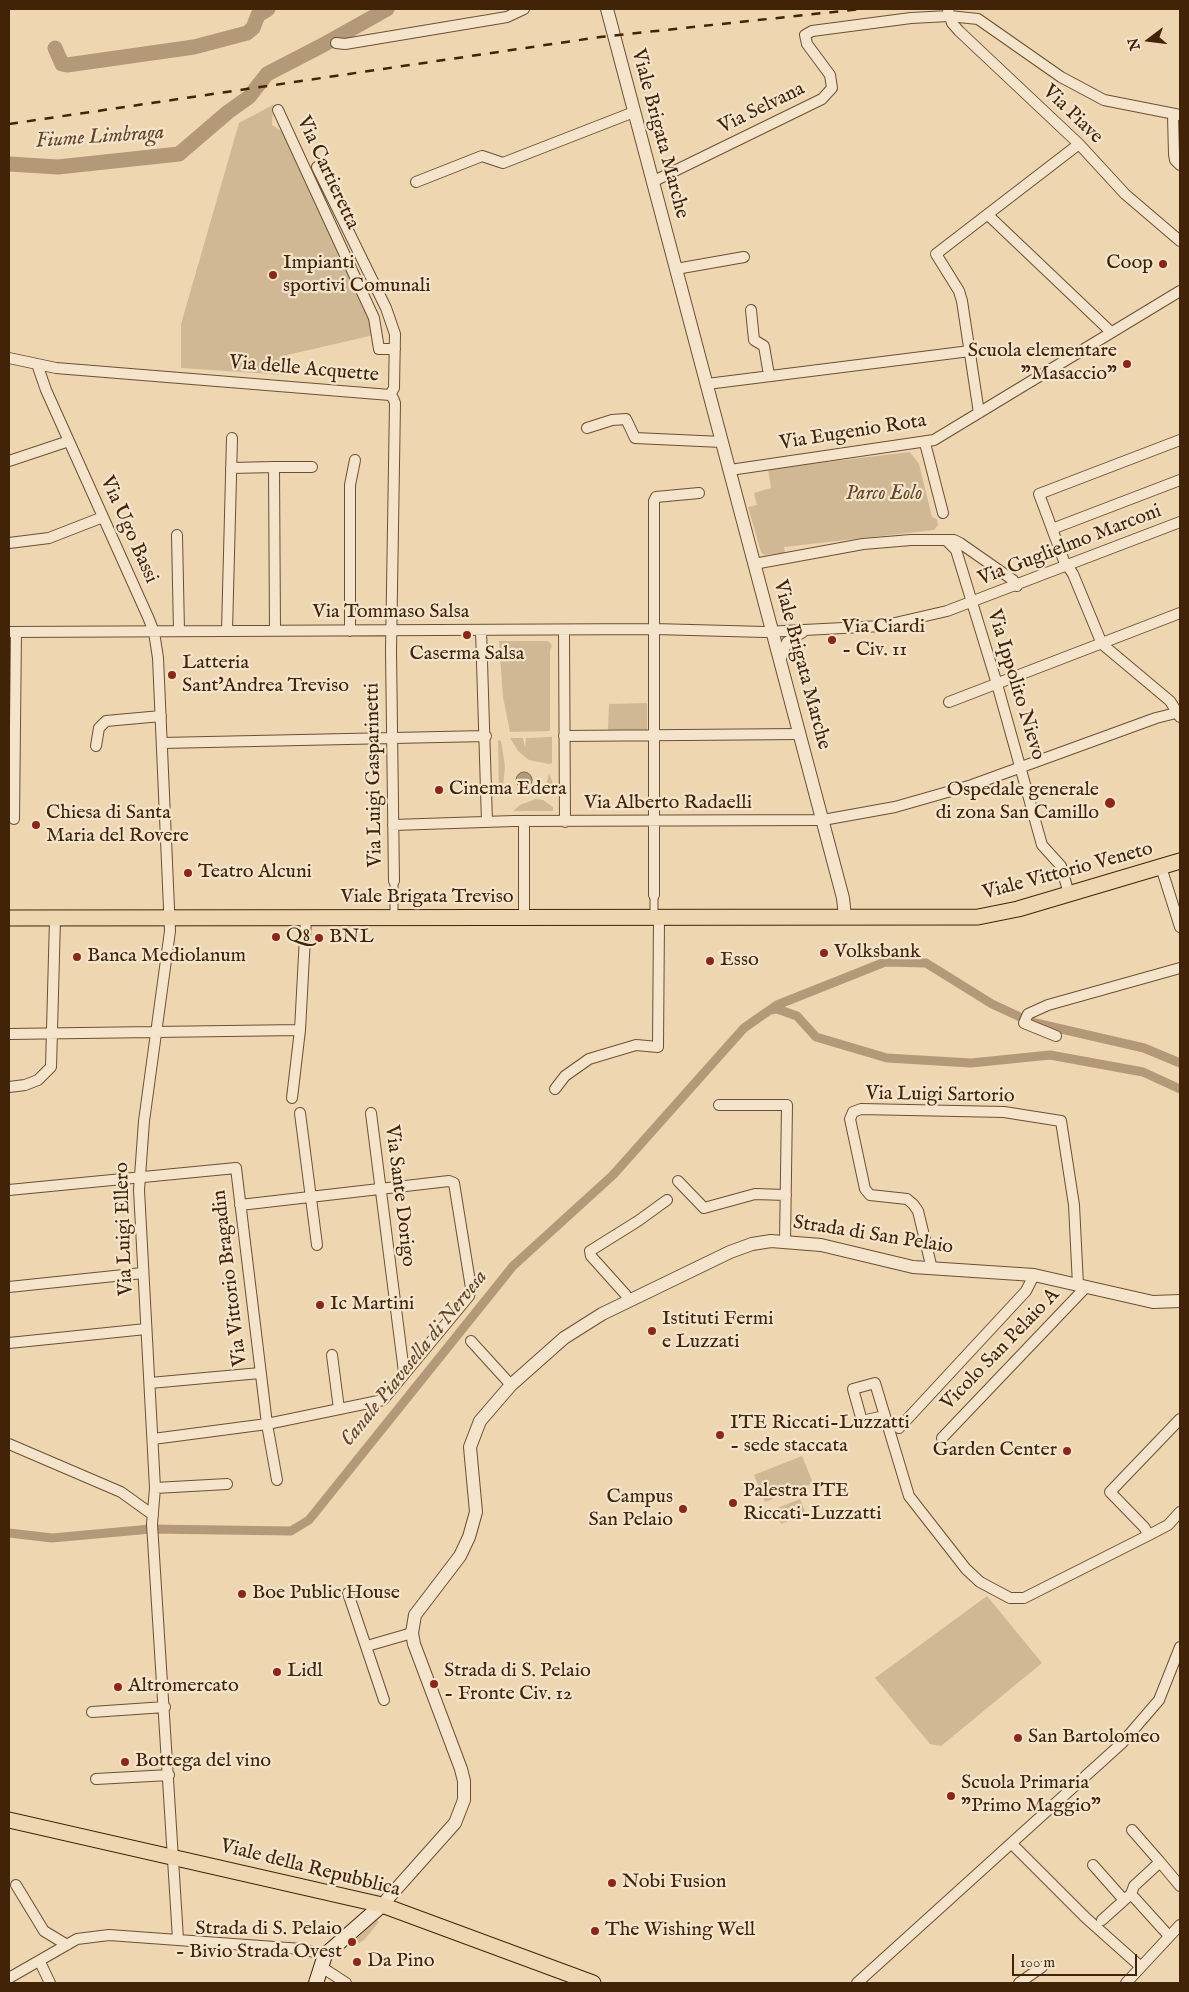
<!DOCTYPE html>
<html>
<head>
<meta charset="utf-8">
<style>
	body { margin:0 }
	#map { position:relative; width:1189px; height:1992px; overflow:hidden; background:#eed6b1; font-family:"IM FELL English",serif }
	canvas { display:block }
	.frame { position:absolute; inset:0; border:10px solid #412308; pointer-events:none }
	.north { position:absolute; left:1124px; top:15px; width:50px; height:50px; -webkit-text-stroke:4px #f4e4cc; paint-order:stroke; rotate:255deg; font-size:14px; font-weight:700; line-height:20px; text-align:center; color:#412308 }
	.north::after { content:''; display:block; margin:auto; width:18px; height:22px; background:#412308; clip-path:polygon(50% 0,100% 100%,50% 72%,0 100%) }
	.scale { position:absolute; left:1012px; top:1954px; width:125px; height:22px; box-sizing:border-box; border:2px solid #412308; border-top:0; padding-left:6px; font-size:15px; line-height:18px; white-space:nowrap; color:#412308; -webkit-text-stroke:4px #f4e4cc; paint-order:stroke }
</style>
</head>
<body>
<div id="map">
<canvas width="1189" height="1992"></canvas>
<div class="frame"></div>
<div class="north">N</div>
<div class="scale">100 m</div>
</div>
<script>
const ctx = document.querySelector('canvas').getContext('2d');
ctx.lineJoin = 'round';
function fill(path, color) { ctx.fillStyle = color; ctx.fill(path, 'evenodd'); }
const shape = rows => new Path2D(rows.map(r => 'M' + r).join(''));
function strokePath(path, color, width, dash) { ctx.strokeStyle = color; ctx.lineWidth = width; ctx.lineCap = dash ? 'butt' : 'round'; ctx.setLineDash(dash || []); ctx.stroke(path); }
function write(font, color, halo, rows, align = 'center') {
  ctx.font = font + ' "IM FELL English",serif'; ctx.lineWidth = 4.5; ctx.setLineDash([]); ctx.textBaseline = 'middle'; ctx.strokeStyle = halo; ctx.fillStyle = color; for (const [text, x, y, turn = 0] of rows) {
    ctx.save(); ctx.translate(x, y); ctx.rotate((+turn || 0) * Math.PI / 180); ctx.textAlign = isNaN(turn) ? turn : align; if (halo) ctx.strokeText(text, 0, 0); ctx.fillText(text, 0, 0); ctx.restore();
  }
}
const green = shape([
	[273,105,272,125,286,134,376,331,374,335,287,355,285,375,181,368,181,324,239,123],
	[910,452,919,464,932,517,937,519,938,525,934,530,784,547,785,553,764,555,761,552,748,507,757,505,754,493,771,488,768,469],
	[499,641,548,641,552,645,550,651,550,731,510,732,503,697],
	[647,703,647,730,608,730,609,704],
	[552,737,552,763,549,764,529,760,518,751,510,738,523,738,525,748,526,738],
	[498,740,501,741,505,766,503,787,499,798],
	[549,773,553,784,549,797,546,785],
	[536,799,543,800,553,807,553,811,513,811,520,805],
	[802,1456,813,1483,765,1502,754,1475],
	[800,1499,806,1514,781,1524,775,1509],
	[987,1596,1042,1663,941,1746,930,1744,875,1678],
	[377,1920,379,1922,364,1940,359,1943,353,1942]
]);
const water = shape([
	'516 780a8 8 0 1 1 16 0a8 8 0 1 1-16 0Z'
]);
const canal = shape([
	[770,1010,777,1009,797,1016,816,1037,887,1058,971,1063,1050,1055,1143,1072,1180,1089],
	[9,1533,52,1538,151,1529,291,1531,309,1520,513,1266,613,1175,744,1028,777,1005,885,962,926,963,992,1004,1031,1022,1144,1048,1180,1063]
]);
const river = shape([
	[55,48,62,64,67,65,194,47,247,33,253,28,258,15,268,9],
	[9,164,58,167,179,154,228,112,249,97,267,74,323,45,387,9]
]);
const pedestrian = shape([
	[394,881,394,918],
	[654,917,654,895]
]);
const minor = shape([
	[948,10,952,23,959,31,1079,144,1125,194,1180,241],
	[336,43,345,44,507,17,524,9],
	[278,110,374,318,379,349,395,349],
	[1173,115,1174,154,1175,160,1180,165],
	[317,167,386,308,395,334,394,388,390,395],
	[416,182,482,156,503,163,634,112],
	[652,182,822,99,832,88,830,75,807,44,805,35,812,31,911,18,949,16,978,19,1061,77,1104,100,1180,115],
	[988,215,1111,332],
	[676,269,744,257],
	[751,310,754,340,764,346,769,375],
	[9,358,56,368,390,395,393,398,395,403,391,651,394,881],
	[37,364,46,390,148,617,154,632,158,658,170,931,144,1121,139,1190,155,1488,152,1524,178,1939],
	[707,384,970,351],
	[979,413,962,301,959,291,936,254,1079,144],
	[587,428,612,420,626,419,635,438,722,442],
	[1180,440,1039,494,1064,561,1073,574,1102,644,1170,701,1180,717],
	[925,443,943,513],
	[9,461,69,441],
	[274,467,312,467],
	[231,468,274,467,275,631],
	[730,470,934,440,1180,291],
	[1052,529,1180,480],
	[177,535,179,631],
	[948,542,956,550,997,684,1042,845,1061,866,1069,894],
	[9,543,49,538,103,517],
	[754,564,863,544,911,540,954,540,960,543,1013,580,1017,586],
	[481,630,487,822],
	[564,630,565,822],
	[227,631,232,438],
	[350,631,350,485,355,460],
	[9,632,654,629,765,632,882,626,947,611,1180,522],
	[780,660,787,642,803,632],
	[949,702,1180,613],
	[564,736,800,734],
	[162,743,486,736],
	[96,746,99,728,106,721,161,716],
	[14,819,16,632],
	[524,821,524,918],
	[393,825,514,821,823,820,895,807,972,785,1156,718,1180,712],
	[1161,867,1180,927],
	[654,895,654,501,656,497,699,493],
	[9,1034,300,1030],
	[1056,1036,1024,1023,1028,1014,1048,1005,1180,968],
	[9,1087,25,1085,38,1080,51,1067,55,919],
	[555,1089,565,1076,589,1059,636,1045,658,1047,659,918],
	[292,1098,300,1030,306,918],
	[719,1105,787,1105,785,1242],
	[300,1113,317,1245],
	[371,1113,404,1372],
	[678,1181,704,1208,755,1194,786,1195],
	[9,1190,236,1168,267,1424,277,1480],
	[932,1269,918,1211,913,1204,907,1199,870,1195,865,1189,850,1119,853,1112,861,1109,1004,1112,1061,1121,1074,1205,1078,1285],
	[9,1287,143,1273],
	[628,1301,626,1295,591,1256,590,1251,638,1221,667,1200],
	[471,1341,511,1385],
	[9,1343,146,1329],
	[332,1355,339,1409],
	[150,1383,260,1373],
	[884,1416,862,1421,853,1389,875,1383,909,1496,966,1569,980,1582,1010,1598,1024,1598,1149,1535],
	[1180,1419,1110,1492,1144,1527,1149,1535,1168,1525,1180,1512],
	[899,1428,1026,1291,1034,1275],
	[942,1438,1086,1287],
	[153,1439,267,1424,383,1400,469,1296,471,1288,454,1183,449,1181,240,1205],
	[9,1444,121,1492,153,1515],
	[155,1488,227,1484],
	[348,1593,384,1700],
	[367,1646,412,1633],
	[92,1712,165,1707],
	[96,1779,169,1775],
	[1132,1830,1160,1862],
	[1012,1844,1086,1918,1141,1967],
	[1093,1865,1124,1900],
	[16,1885,44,1931,67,1945],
	[1131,1894,1134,1886,1160,1862,1180,1886],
	[1102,1920,1131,1894,1169,1936],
	[40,1962,50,1983],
	[320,1966,346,1983],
	[9,1978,77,1939,109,1935,302,1949,325,1955],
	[857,1983,1122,1743,1159,1700,1180,1647],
	[1019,1983,1042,1967],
	[1126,1983,1180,1925]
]);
const tertiary = shape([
	[607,9,843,898,845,917],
	[382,1905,455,1823,464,1800,464,1781,461,1769,414,1644,412,1633,415,1615,460,1556,469,1537,476,1512,470,1447,480,1421,511,1385,564,1338,602,1314,730,1252,752,1244,771,1241,821,1245,913,1267,1034,1275,1153,1302,1180,1301]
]);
const secondary = shape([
	[316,1983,325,1955,382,1905]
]);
const primary = shape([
	[9,918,978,917,1018,909,1180,861],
	[9,1820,382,1905,593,1983]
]);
const rail = shape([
	[9,124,600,37,861,9]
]);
const markers = [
	[1163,264,5,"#8f2418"],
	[273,275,5,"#8f2418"],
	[1127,364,5,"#8f2418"],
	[467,635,5,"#8f2418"],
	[832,640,5,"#8f2418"],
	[172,675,5,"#8f2418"],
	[439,790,5,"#8f2418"],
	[1110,803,6,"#8f2418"],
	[36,825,5,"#8f2418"],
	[188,873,5,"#8f2418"],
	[276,937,5,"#8f2418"],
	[319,938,5,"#8f2418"],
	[824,953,5,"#8f2418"],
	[77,957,5,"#8f2418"],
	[710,961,5,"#8f2418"],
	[320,1305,5,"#8f2418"],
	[652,1331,5,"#8f2418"],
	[720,1435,5,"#8f2418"],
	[1067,1451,5,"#8f2418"],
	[733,1503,5,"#8f2418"],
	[683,1509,5,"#8f2418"],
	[242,1594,5,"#8f2418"],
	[277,1672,5,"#8f2418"],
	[434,1684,5,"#8f2418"],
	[118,1687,5,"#8f2418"],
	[1018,1738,5,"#8f2418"],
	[125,1762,5,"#8f2418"],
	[951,1796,5,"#8f2418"],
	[612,1883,5,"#8f2418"],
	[595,1931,5,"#8f2418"],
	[352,1942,5,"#8f2418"],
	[357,1962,5,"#8f2418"]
];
const streetNames = [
	["Via Selvana",762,109,-26],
	["Via Piave",1072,115,44],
	["Viale Brigata Marche",659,134,75],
	["Via Cartieretta",327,173,65],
	["Via delle Acquette",304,370,5],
	["Via Eugenio Rota",853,433,-9],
	["Via Ugo Bassi",128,530,66],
	["Via Guglielmo Marconi",1070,546,-21],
	["Via Tommaso Salsa",391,613],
	["Viale Brigata Marche",801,665,75],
	["Via Ippolito Nievo",1015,685,73],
	["Via Luigi Gasparinetti",375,775,-91],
	["Via Alberto Radaelli",668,804],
	["Viale Vittorio Veneto",1068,872,-15],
	["Viale Brigata Treviso",427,898],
	["Via Luigi Sartorio",940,1096,1],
	["Via Sante Dorigo",399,1196,83],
	["Via Luigi Ellero",125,1229,-92],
	["Strada di San Pelaio",873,1236,9],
	["Via Vittorio Bragadin",231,1278,-97],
	["Vicolo San Pelaio A",1001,1350,-46],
	["Viale della Repubblica",310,1869,14]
];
const poiNames = [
	["Impianti",283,264],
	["sportivi Comunali",283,287],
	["Coop",1153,264,"right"],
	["Scuola elementare",1117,352,"right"],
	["\"Masaccio\"",1117,375,"right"],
	["Via Ciardi",842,628],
	["- Civ. 11",842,651],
	["Caserma Salsa",467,655,"center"],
	["Latteria",182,664],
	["Sant'Andrea Treviso",182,687],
	["Cinema Edera",449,790],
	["Ospedale generale",1099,791,"right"],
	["di zona San Camillo",1099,814,"right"],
	["Chiesa di Santa",46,814],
	["Maria del Rovere",46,837],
	["Teatro Alcuni",198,873],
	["Q8",286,937],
	["BNL",329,938],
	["Volksbank",834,953],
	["Banca Mediolanum",87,957],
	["Esso",720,961],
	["Ic Martini",330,1305],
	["Istituti Fermi",662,1320],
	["e Luzzati",662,1343],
	["ITE Riccati-Luzzatti",730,1424],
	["- sede staccata",730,1447],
	["Garden Center",1057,1451,"right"],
	["Palestra ITE",743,1492],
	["Riccati-Luzzatti",743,1515],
	["Campus",673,1498,"right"],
	["San Pelaio",673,1521,"right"],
	["Boe Public House",252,1594],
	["Lidl",287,1672],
	["Strada di S. Pelaio",444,1672],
	["- Fronte Civ. 12",444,1695],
	["Altromercato",128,1687],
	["San Bartolomeo",1028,1738],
	["Bottega del vino",135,1762],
	["Scuola Primaria",961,1784],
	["\"Primo Maggio\"",961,1807],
	["Nobi Fusion",622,1883],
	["Strada di S. Pelaio",342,1930,"right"],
	["- Bivio Strada Ovest",342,1953,"right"],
	["The Wishing Well",605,1931],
	["Da Pino",367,1962]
];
const parkNames = [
	["Parco Eolo",884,495]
];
const waterNames = [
	["Fiume Limbraga",100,138,-4],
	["Canale Piavesella di Nervesa",415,1359,-51]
];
fill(green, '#d1b894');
fill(water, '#b39978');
strokePath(water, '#856a4b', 1);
strokePath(canal, '#b39978', 9);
strokePath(river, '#b39978', 15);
strokePath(pedestrian, '#6c5032', 9);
strokePath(minor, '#6c5032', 12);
strokePath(tertiary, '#6c5032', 14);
strokePath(secondary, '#412308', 16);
strokePath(primary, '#412308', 17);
strokePath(pedestrian, '#f4e4cc', 7);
strokePath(minor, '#f4e4cc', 10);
strokePath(tertiary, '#f4e4cc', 12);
strokePath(secondary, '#f4e4cc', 14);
strokePath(primary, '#eed6b1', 15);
strokePath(rail, '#412308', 2.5, [9, 9]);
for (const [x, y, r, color] of markers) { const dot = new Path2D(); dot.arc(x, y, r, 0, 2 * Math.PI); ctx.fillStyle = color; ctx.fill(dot); strokePath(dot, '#f4e4cc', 2); }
write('20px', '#412308', '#f4e4cc', streetNames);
write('20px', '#412308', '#f4e4cc', poiNames, 'left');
write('italic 20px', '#65482b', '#f4e4cc', parkNames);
write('italic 21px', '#63462a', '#f4e4cc', waterNames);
</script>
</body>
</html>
